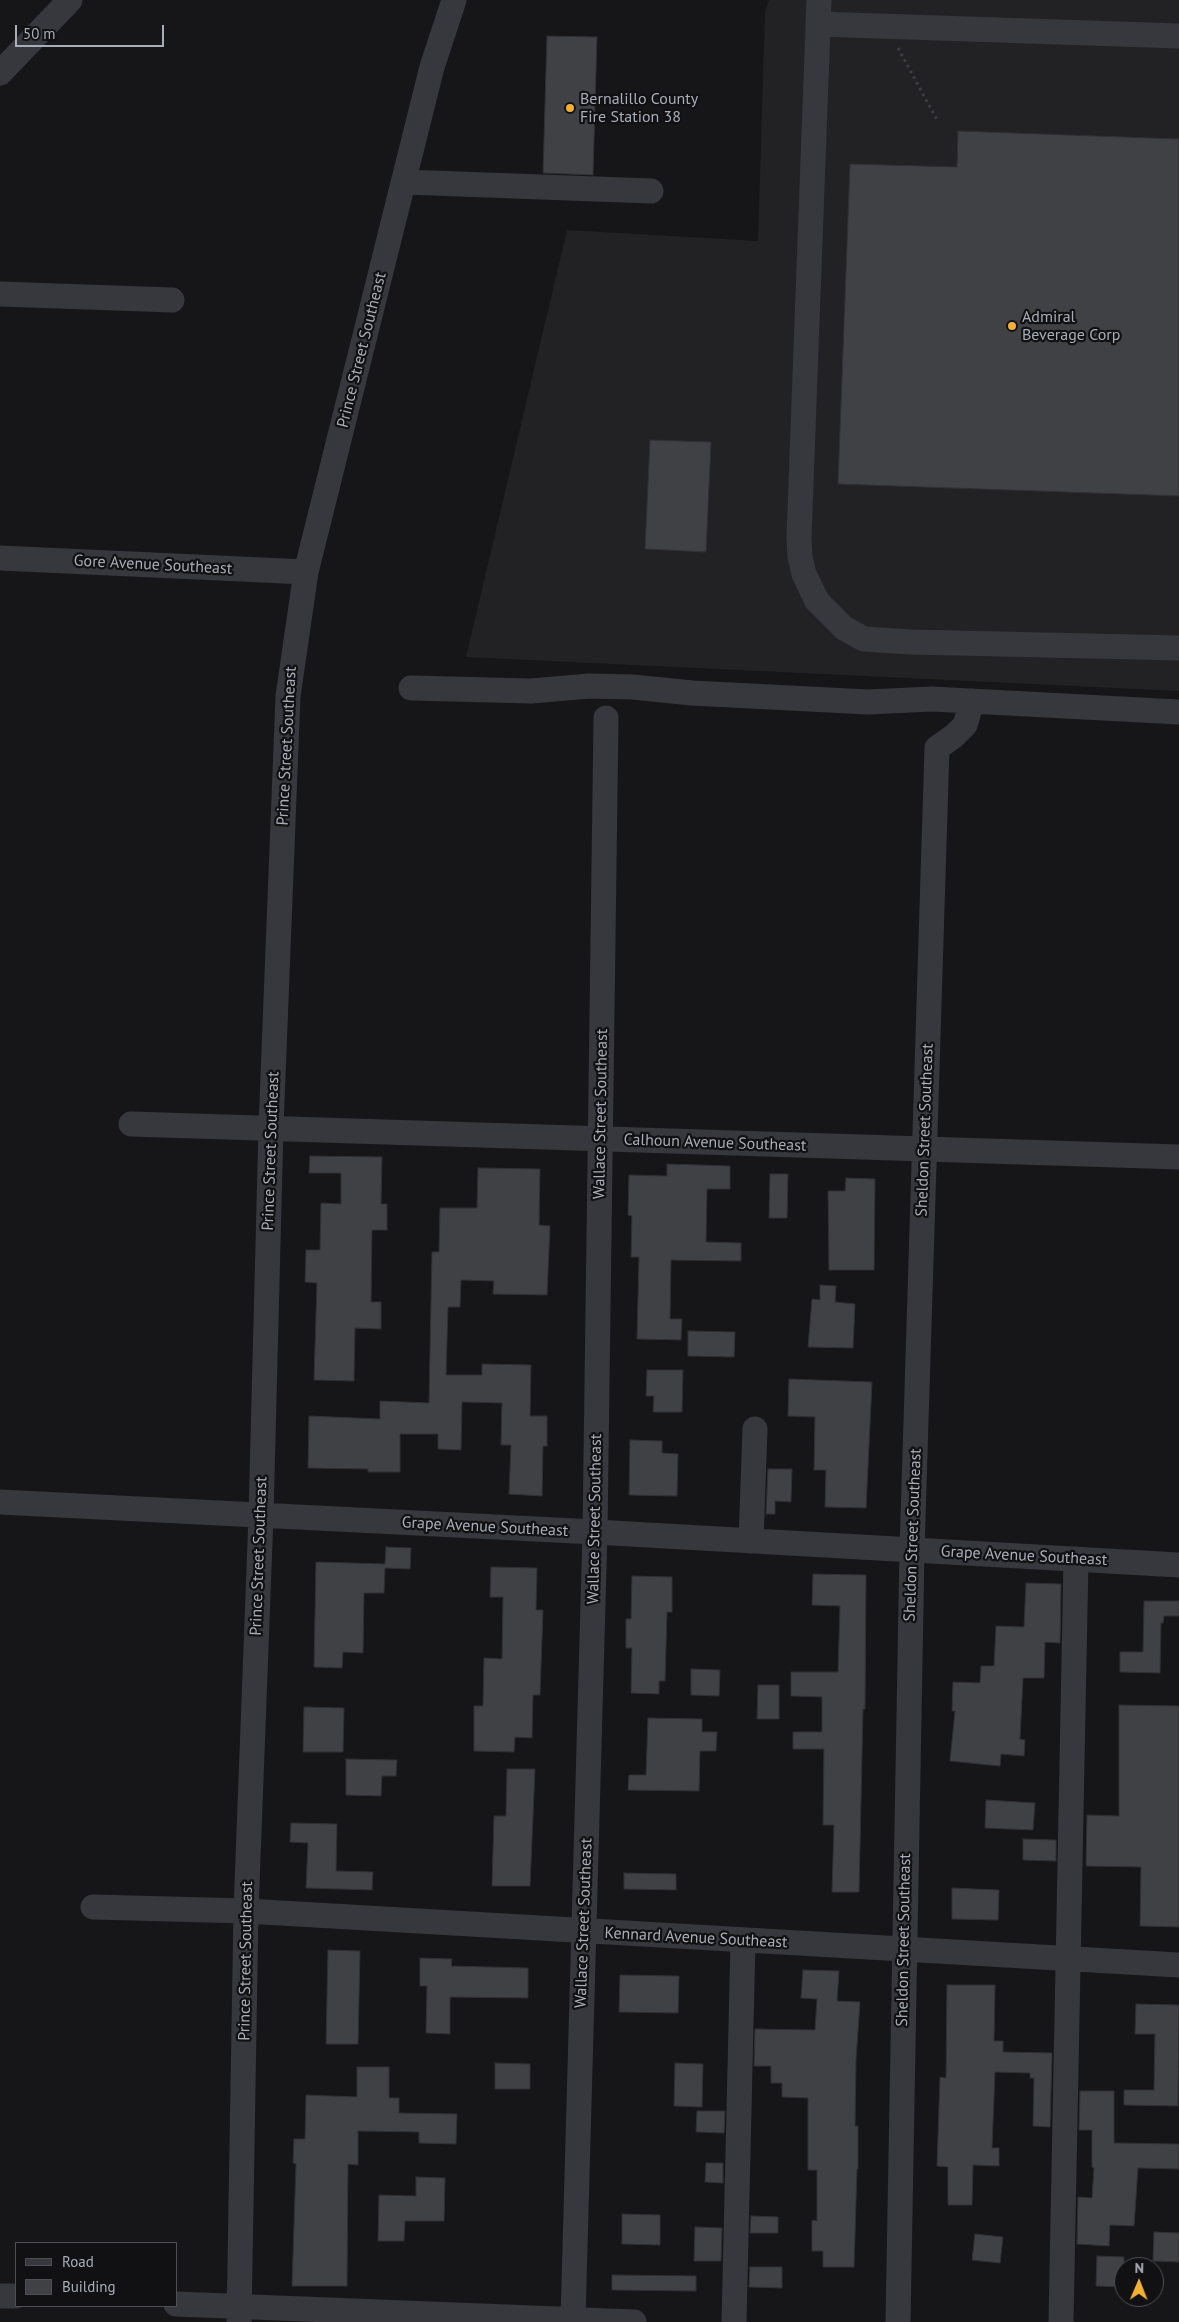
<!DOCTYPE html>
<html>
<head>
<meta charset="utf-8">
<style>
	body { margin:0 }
	#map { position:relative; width:1179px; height:2322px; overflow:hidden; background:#161618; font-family:"PT Sans",sans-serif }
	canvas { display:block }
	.legend { position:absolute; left:15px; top:2242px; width:162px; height:65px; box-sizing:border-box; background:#111113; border:1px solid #4d4f55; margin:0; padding:6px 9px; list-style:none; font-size:15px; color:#a8adb8 }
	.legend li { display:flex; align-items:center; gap:10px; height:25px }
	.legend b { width:25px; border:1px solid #4d4f55 }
	.north { position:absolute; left:1114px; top:2257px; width:50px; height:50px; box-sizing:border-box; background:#111113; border:1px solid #4d4f55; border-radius:50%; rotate:1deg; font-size:14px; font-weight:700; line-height:20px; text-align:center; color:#a8adb8 }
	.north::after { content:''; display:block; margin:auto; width:18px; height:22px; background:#f2b134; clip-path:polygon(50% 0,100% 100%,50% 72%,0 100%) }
	.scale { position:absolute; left:15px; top:25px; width:149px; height:22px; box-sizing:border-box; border:2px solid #a8adb8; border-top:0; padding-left:6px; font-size:15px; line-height:18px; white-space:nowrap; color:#a8adb8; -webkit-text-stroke:4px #111113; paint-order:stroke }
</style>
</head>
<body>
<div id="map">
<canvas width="1179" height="2322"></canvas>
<ul class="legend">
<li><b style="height:6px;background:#37383d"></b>Road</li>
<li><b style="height:14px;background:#404145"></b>Building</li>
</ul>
<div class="north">N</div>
<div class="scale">50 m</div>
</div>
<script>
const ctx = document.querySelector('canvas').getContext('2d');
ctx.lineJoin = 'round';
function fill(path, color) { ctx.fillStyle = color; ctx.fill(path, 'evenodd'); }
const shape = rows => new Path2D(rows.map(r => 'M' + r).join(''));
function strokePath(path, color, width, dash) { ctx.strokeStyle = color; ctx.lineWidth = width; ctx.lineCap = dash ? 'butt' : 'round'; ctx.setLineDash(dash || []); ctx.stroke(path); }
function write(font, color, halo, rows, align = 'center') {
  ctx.font = font + ' "PT Sans",sans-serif'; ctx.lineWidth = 4.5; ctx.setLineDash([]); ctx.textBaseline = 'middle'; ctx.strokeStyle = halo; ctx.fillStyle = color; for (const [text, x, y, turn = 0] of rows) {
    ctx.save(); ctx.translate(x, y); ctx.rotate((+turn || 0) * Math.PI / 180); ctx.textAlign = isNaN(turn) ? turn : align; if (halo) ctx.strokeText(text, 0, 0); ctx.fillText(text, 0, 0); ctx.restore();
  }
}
const built = shape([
	[769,0,1179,0,1179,691,466,657,567,230,758,241,765,13]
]);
const building = shape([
	[547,36,597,37,593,175,543,173,547,36],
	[958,131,1179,139,1179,496,838,484,850,164,957,167,958,131],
	[650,440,711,442,706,552,645,549,650,440],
	[310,1156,382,1157,381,1204,387,1204,387,1230,372,1230,371,1302,381,1302,381,1329,355,1328,354,1381,314,1380,317,1283,305,1282,306,1250,320,1250,321,1203,341,1204,341,1173,309,1173,310,1156],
	[667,1164,730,1166,730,1189,707,1189,706,1242,741,1243,741,1261,671,1260,670,1319,682,1319,681,1340,637,1339,639,1257,631,1257,632,1216,628,1215,629,1175,667,1176,667,1164],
	[478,1168,540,1169,539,1225,550,1226,547,1295,493,1294,494,1281,461,1280,460,1307,448,1307,446,1375,482,1375,482,1364,531,1365,530,1416,547,1416,547,1446,543,1446,542,1496,509,1494,511,1445,501,1445,502,1403,462,1402,461,1450,438,1449,438,1434,400,1434,400,1472,368,1472,368,1469,308,1468,309,1416,380,1419,380,1401,429,1403,432,1252,439,1252,440,1208,477,1208,478,1168],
	[770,1174,788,1174,787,1218,769,1218,770,1174],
	[846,1178,875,1179,874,1270,829,1270,828,1191,845,1191,846,1178],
	[820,1285,836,1286,835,1302,855,1304,853,1348,808,1347,812,1299,820,1300,820,1285],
	[688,1331,735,1332,734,1357,688,1356,688,1331],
	[647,1370,683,1370,682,1412,653,1412,654,1396,646,1396,647,1370],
	[789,1379,872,1382,866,1508,825,1507,826,1470,814,1470,815,1417,788,1416,789,1379],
	[630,1440,662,1441,662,1453,678,1454,677,1496,629,1495,630,1440],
	[768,1469,792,1469,791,1502,775,1501,775,1514,766,1514,768,1469],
	[386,1547,411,1548,410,1569,385,1568,384,1593,364,1593,363,1653,343,1652,342,1668,314,1667,316,1562,385,1564,386,1547],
	[491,1567,537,1568,536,1610,543,1610,540,1695,533,1695,532,1738,515,1737,514,1752,474,1751,474,1706,483,1706,484,1658,502,1659,503,1597,490,1597,491,1567],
	[813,1574,866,1575,865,1709,863,1709,859,1892,832,1892,834,1825,823,1825,824,1749,793,1749,793,1732,822,1732,822,1697,791,1696,791,1672,838,1672,840,1606,812,1605,813,1574],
	[632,1576,672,1577,672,1612,667,1612,665,1681,659,1681,659,1694,631,1693,632,1648,626,1648,626,1619,631,1619,632,1576],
	[1026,1583,1061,1584,1060,1643,1045,1642,1044,1678,1023,1678,1020,1739,1025,1740,1024,1756,1001,1754,1000,1766,950,1761,955,1711,952,1711,953,1682,980,1683,981,1666,994,1666,996,1626,1024,1627,1026,1583],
	[1144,1601,1179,1601,1179,1616,1164,1616,1163,1623,1161,1623,1160,1673,1120,1672,1120,1652,1143,1652,1144,1601],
	[691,1669,720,1670,719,1696,691,1695,691,1669],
	[758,1685,779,1685,779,1719,757,1719,758,1685],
	[1119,1705,1179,1706,1179,1927,1140,1926,1141,1867,1086,1866,1087,1815,1119,1816,1119,1705],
	[304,1707,344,1708,343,1752,303,1752,304,1707],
	[648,1718,702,1719,702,1732,717,1732,716,1751,700,1751,699,1791,628,1790,629,1775,646,1775,648,1718],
	[346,1759,397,1760,396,1776,382,1776,381,1796,346,1795,346,1759],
	[507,1769,535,1769,530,1886,492,1886,494,1816,506,1816,507,1769],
	[986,1800,1035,1803,1033,1830,985,1828,986,1800],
	[291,1823,337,1824,336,1871,373,1872,372,1890,306,1888,308,1843,290,1842,291,1823],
	[1023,1839,1056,1840,1056,1861,1023,1860,1023,1839],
	[624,1873,676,1874,676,1890,624,1889,624,1873],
	[952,1888,999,1890,998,1920,952,1919,952,1888],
	[328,1950,360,1951,358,2044,326,2044,328,1950],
	[420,1958,452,1959,451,1966,528,1968,528,1998,450,1997,450,2034,426,2033,427,1986,420,1986,420,1958],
	[803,1970,839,1971,837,2001,860,2002,856,2059,855,2126,858,2126,858,2169,857,2169,854,2267,823,2267,823,2251,812,2251,812,2220,817,2221,817,2170,808,2170,808,2098,782,2097,782,2083,771,2083,771,2066,754,2066,755,2029,815,2030,817,1999,801,1998,803,1970],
	[620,1975,679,1976,678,2013,619,2012,620,1975],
	[947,1985,995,1985,994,2041,1003,2041,1003,2052,1052,2053,1050,2127,1033,2126,1034,2078,1030,2078,1030,2073,995,2072,992,2148,999,2148,999,2166,973,2165,972,2205,948,2205,948,2167,937,2166,940,2077,946,2078,947,1985],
	[1136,2004,1179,2005,1178,2106,1124,2105,1124,2090,1154,2090,1155,2034,1135,2034,1136,2004],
	[495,2063,530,2064,530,2089,495,2089,495,2063],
	[675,2063,703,2064,702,2107,674,2106,675,2063],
	[357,2067,389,2067,389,2098,399,2098,399,2113,457,2114,456,2144,419,2143,419,2132,358,2131,358,2165,348,2164,347,2286,292,2286,296,2164,293,2163,294,2139,305,2139,306,2095,357,2097,357,2067],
	[1080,2091,1114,2091,1114,2143,1179,2144,1179,2169,1138,2168,1134,2226,1110,2225,1109,2246,1077,2244,1078,2197,1092,2198,1094,2168,1092,2167,1092,2130,1079,2130,1080,2091],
	[697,2111,725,2111,724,2133,696,2132,697,2111],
	[706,2163,723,2163,723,2183,705,2182,706,2163],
	[416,2177,445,2178,444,2221,405,2221,404,2241,378,2241,379,2195,416,2196,416,2177],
	[622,2214,660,2215,660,2245,622,2244,622,2214],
	[751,2216,778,2217,778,2233,750,2233,751,2216],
	[695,2227,722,2228,721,2261,694,2261,695,2227],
	[1154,2232,1179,2233,1179,2262,1153,2261,1154,2232],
	[975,2234,1003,2237,1000,2263,972,2260,975,2234],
	[1097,2256,1124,2257,1124,2287,1096,2286,1097,2256],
	[750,2267,782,2267,782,2288,749,2287,750,2267],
	[612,2275,696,2276,696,2291,612,2290,612,2275]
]);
const path = shape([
	[898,48,937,120]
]);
const minor = shape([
	[819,0,799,537,800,557,804,574,817,601,844,628,864,639,911,642,1179,648],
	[818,24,1179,36],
	[0,73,70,0],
	[404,182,651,191],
	[0,294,172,300],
	[0,558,306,572],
	[411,688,531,691,589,686,633,687,692,693,868,702,932,699,1179,712],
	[131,1124,1179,1157],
	[0,1502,595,1532,1179,1565],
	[751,1541,755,1429],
	[93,1907,246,1911,1179,1965],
	[0,2296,16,2296],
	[176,2304,634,2322],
	[573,2319,595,1532,606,718],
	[239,2322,246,1911,261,1516,271,1127,288,696,306,572,432,67,454,0],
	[734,2322,743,1941],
	[898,2322,912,1550,937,748,954,736,965,725,972,701],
	[1061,2322,1076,1559]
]);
const markers = [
	[570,108,5,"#f2b134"],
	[1012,326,5,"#f2b134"]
];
const poiNames = [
	["Bernalillo County",580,99],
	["Fire Station 38",580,117],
	["Admiral",1022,317],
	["Beverage Corp",1022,335]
];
const streetNames = [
	["Prince Street Southeast",362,350,-76],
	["Gore Avenue Southeast",153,565,3],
	["Prince Street Southeast",287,746,-87],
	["Wallace Street Southeast",601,1114,-89],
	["Sheldon Street Southeast",925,1130,-88],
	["Calhoun Avenue Southeast",715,1143,2],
	["Prince Street Southeast",271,1151,-88],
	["Wallace Street Southeast",595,1519,-89],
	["Grape Avenue Southeast",485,1527,3],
	["Sheldon Street Southeast",913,1535,-88],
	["Prince Street Southeast",259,1556,-88],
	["Grape Avenue Southeast",1024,1556,3],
	["Wallace Street Southeast",584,1923,-88],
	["Kennard Avenue Southeast",696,1938,3],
	["Sheldon Street Southeast",904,1940,-89],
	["Prince Street Southeast",246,1961,-89]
];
fill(built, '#222225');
fill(building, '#404145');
strokePath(building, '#303034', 1);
strokePath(path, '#3d3f44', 3, [2.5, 4]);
strokePath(minor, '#37383d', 25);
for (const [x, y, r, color] of markers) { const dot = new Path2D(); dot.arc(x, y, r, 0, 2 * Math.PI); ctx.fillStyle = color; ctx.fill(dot); strokePath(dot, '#111113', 2); }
write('16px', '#a8adb8', '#111113', poiNames, 'left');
write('16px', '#a8adb8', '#111113', streetNames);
</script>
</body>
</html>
